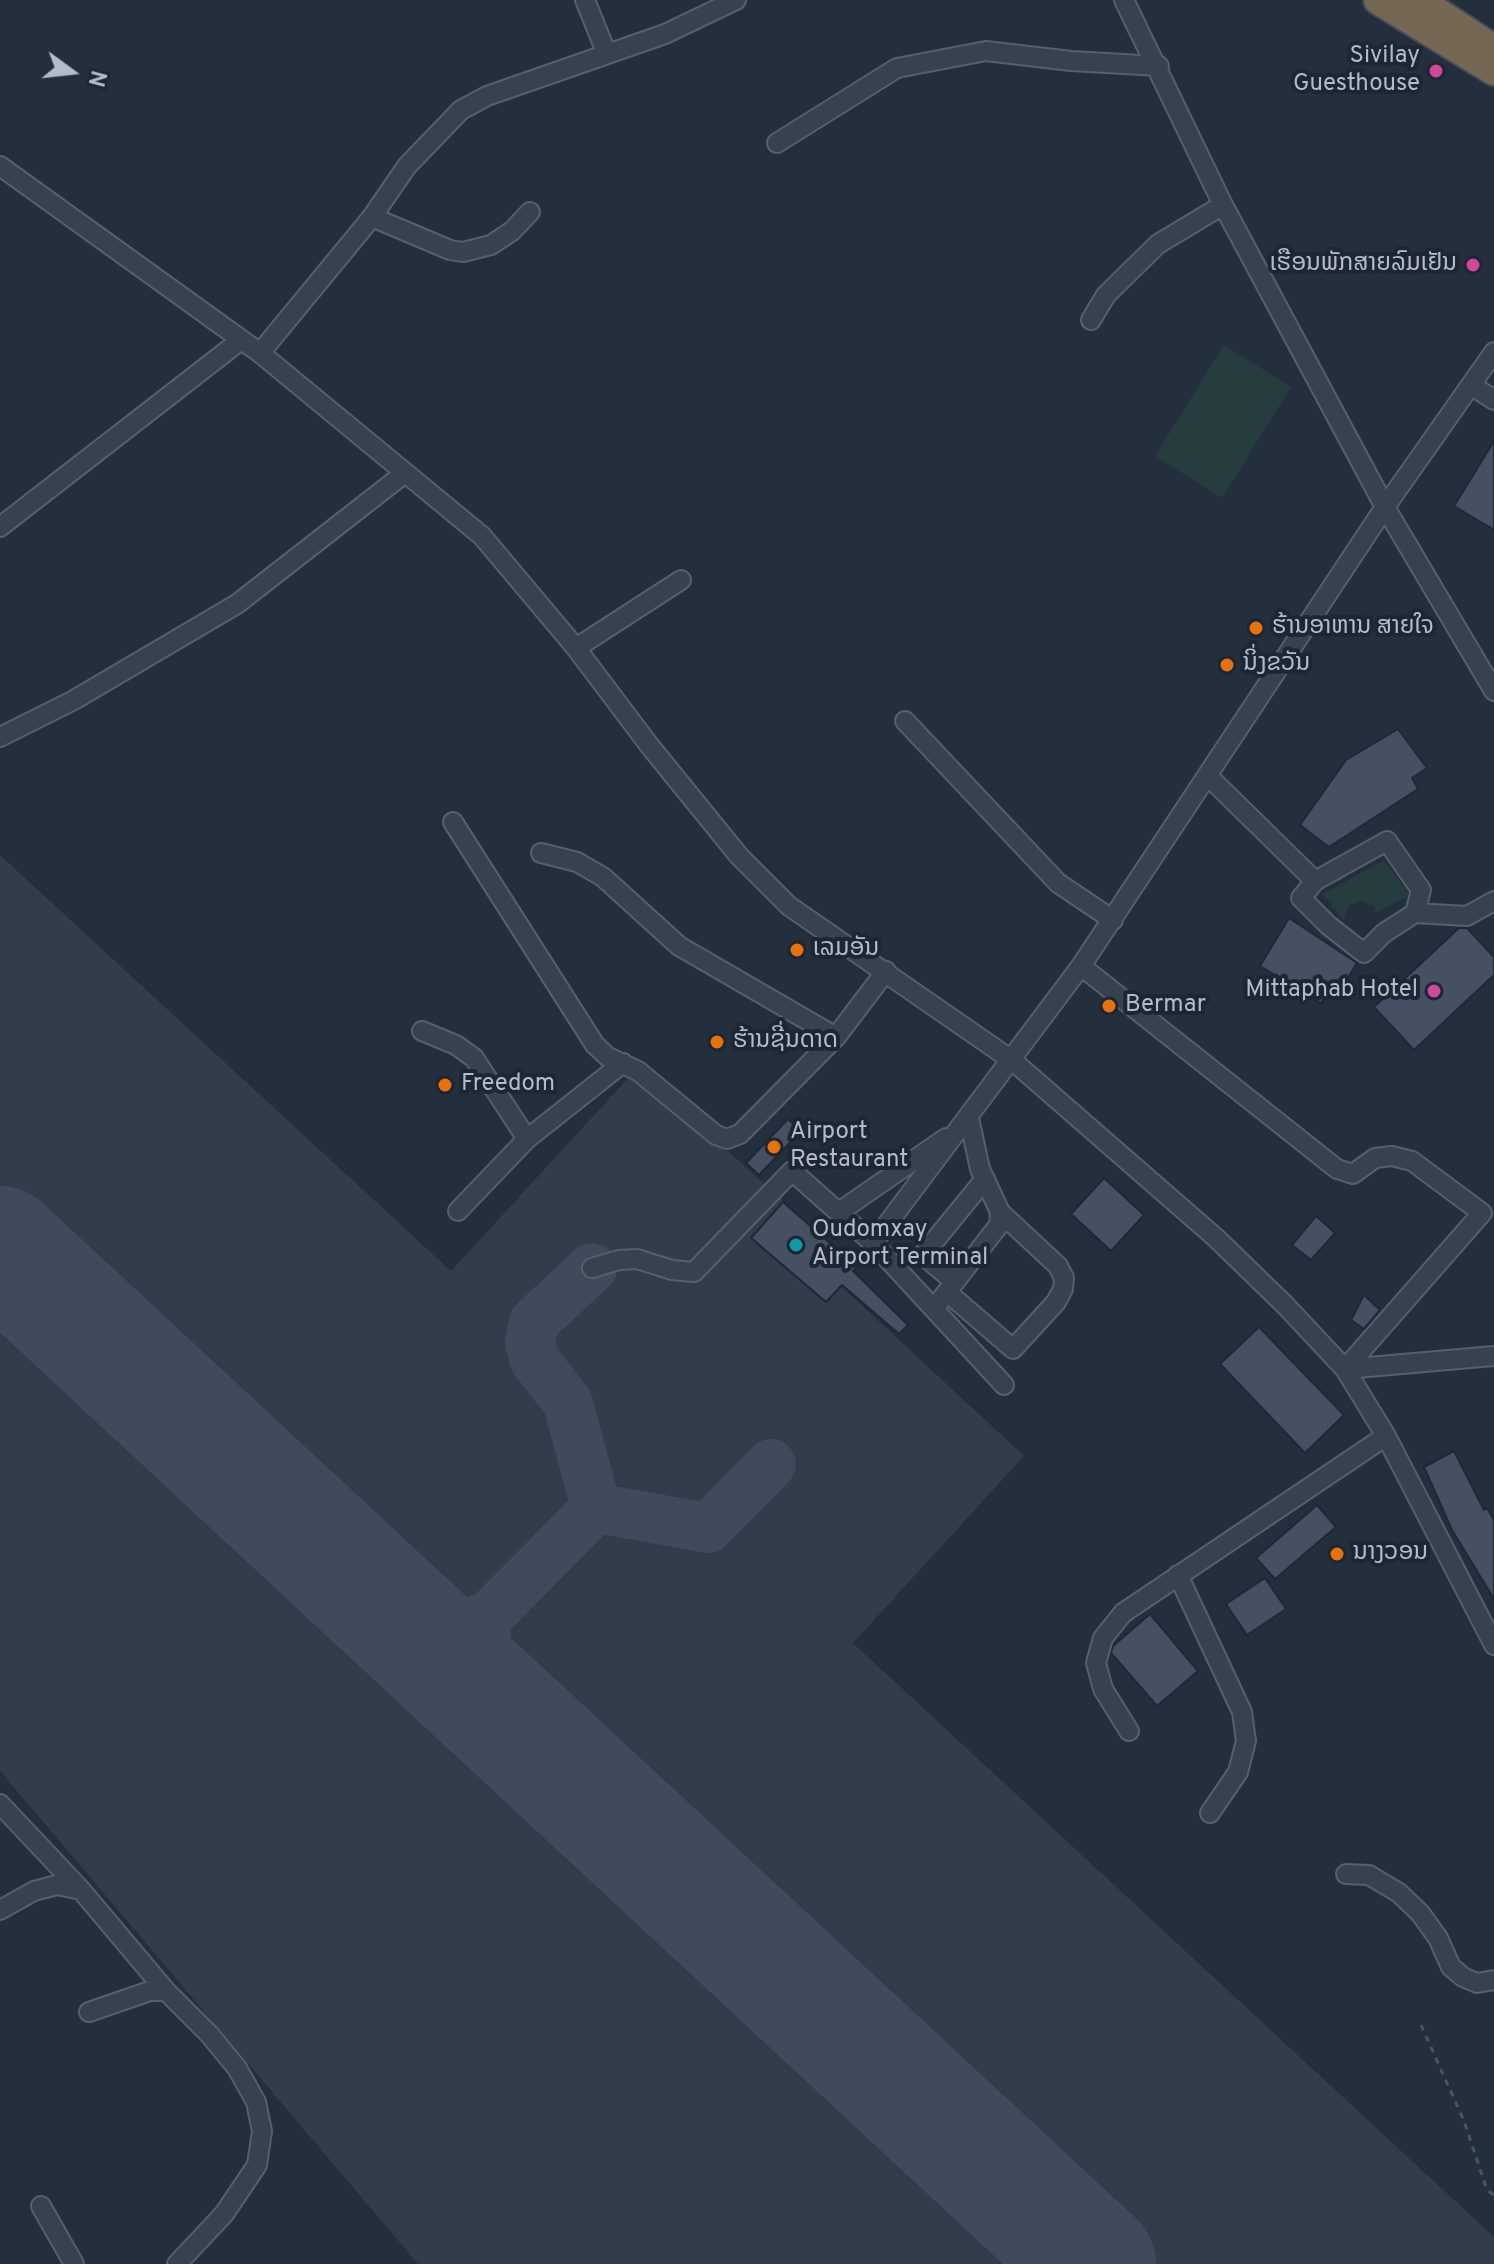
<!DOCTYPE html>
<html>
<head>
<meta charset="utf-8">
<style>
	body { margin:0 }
	#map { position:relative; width:1494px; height:2264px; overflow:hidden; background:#242f3e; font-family:Overpass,sans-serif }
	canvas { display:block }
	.north { position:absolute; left:32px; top:32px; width:80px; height:80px; -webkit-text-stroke:6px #1d2633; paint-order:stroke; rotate:105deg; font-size:22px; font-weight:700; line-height:32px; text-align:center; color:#b4bcc9 }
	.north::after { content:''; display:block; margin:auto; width:28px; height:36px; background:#b4bcc9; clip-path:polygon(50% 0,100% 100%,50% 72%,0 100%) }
</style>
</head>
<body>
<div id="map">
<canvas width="1494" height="2264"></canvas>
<div class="north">N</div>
</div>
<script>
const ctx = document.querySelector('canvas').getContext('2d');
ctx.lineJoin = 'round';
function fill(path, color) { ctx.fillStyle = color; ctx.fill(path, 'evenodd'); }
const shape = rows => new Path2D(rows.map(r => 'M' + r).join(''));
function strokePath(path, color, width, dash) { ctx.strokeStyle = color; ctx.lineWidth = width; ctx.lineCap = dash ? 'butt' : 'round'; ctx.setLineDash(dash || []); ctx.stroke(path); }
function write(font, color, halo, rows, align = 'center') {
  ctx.font = font + ' Overpass,"Noto Sans Lao",sans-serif'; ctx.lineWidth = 8; ctx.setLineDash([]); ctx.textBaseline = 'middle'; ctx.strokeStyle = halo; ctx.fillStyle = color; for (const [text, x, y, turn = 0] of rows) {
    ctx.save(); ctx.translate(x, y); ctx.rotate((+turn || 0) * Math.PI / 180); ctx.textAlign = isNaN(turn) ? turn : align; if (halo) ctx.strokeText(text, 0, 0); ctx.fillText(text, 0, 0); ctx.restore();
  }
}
const airport = shape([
	[0,855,451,1271,630,1076,651,1082,840,1252,846,1246,863,1261,841,1286,1024,1456,853,1643,1494,2237,1494,2264,418,2264,0,1771]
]);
const green = shape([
	[1224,345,1291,387,1222,498,1155,456],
	[1384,860,1410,895,1375,913,1375,907,1361,901,1348,906,1344,921,1323,894]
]);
const taxiway = shape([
	[592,1268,534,1322,530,1342,534,1359,568,1403,596,1508],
	[596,1508,708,1528,771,1464],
	[487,1618,484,1652,487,1677,510,1721],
	[404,1623,453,1627,487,1618,596,1508]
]);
const runway = shape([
	[0,1248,1094,2264]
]);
const building = shape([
	[1494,441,1494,530,1454,506,1494,441],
	[1398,729,1427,768,1412,778,1418,789,1329,847,1300,825,1346,760,1398,729],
	[1289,918,1357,963,1338,994,1330,989,1321,1003,1260,966,1289,918],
	[1459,928,1467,928,1494,957,1494,975,1414,1050,1374,1007,1459,928],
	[788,1119,801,1131,759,1175,746,1163,788,1119],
	[1104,1178,1144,1215,1111,1251,1071,1214,1104,1178],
	[783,1202,840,1252,846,1246,863,1261,853,1271,908,1325,899,1334,842,1285,826,1302,751,1238,783,1202],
	[1316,1216,1335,1233,1311,1260,1292,1245,1316,1216],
	[1364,1295,1380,1310,1364,1329,1351,1320,1364,1295],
	[1259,1327,1344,1415,1305,1453,1220,1364,1259,1327],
	[1454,1451,1484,1510,1487,1508,1494,1520,1494,1599,1452,1530,1424,1467,1454,1451],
	[1317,1505,1336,1527,1275,1579,1256,1558,1317,1505],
	[1265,1578,1286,1609,1247,1635,1226,1604,1265,1578],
	[1150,1614,1198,1671,1157,1706,1111,1653,1113,1646,1150,1614]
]);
const path = shape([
	[1421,2025,1464,2121,1487,2190,1494,2195]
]);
const minor = shape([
	[585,0,606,52],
	[736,0,665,34,487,96,461,110,407,166,372,217,260,353,482,536,576,648,649,745,739,856,789,906,1013,1061,1216,1238,1285,1305,1345,1369,1386,1436,1494,1645],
	[1124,0,1223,205,1385,507,1494,691],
	[777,143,897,68,944,59,986,51,1071,61,1159,66],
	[0,166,260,353],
	[372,217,450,250,463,252,491,245,512,231,530,212],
	[1091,320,1106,295,1158,244,1223,205],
	[1471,385,1494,400],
	[0,527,241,340],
	[576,648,681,580],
	[905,721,1058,883,1113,920],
	[0,737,74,700,237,604,405,473],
	[1208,776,1315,881,1301,898,1328,925,1364,953,1384,933,1415,913,1467,916,1494,901],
	[453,822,595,1045,608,1057,638,1071,716,1135,727,1139,740,1134,836,1037,886,971],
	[541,853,577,862,603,877,679,946,836,1037],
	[1315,881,1387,841,1421,890,1415,913],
	[1081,966,1337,1169,1353,1174,1375,1158,1392,1156,1412,1161,1482,1213,1345,1369],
	[422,1031,456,1045,474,1058,527,1139],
	[458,1211,527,1139,623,1063],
	[839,1212,946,1138],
	[873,1243,1081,966,1385,507,1494,352],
	[592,1268,619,1260,637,1259,672,1270,694,1272,792,1171,873,1243,1004,1385],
	[955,1282,923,1255,985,1179],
	[947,1292,1013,1349,1056,1302,1063,1289,1064,1278,1058,1266,1000,1212],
	[939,1302,999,1225,1000,1212,980,1169,969,1118],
	[1345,1369,1494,1356],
	[1178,1575,1242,1712,1246,1741,1238,1772,1210,1813],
	[1129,1731,1103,1689,1096,1663,1103,1638,1123,1613,1386,1436],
	[0,1804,81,1890,166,1991,209,2034,237,2068,256,2102,262,2131,257,2165,224,2214,177,2264],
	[1346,1874,1369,1875,1399,1893,1420,1913,1438,1938,1451,1967,1463,1977,1477,1983,1494,1980],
	[0,1910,34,1891,57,1885,81,1890],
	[89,2012,150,1991,166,1991],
	[41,2206,74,2264]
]);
const highway = shape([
	[1378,0,1494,71],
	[1419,0,1494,49]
]);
const markers = [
	[1436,71,8,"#d1479c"],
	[1473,265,8,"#d1479c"],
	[1256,628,8,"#e8710a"],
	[1227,665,8,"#e8710a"],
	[797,950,8,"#e8710a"],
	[1434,991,8,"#d1479c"],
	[1109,1006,8,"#e8710a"],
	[717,1042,8,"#e8710a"],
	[445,1085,8,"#e8710a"],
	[774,1147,8,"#e8710a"],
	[796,1245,8,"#0f9aa8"],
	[1337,1554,8,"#e8710a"]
];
const poiNames = [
	["Sivilay",1420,57,"right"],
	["Guesthouse",1420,85,"right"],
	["ເຮືອນພັກສາຍລົມເຢັນ",1457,265,"right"],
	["ຮ້ານອາຫານ ສາຍໃຈ",1272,628],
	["ນິ່ງຂວັນ",1243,665],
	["ເລມອັນ",813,950],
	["Mittaphab Hotel",1418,991,"right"],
	["Bermar",1125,1006],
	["ຮ້ານຊີ່ນດາດ",733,1042],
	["Freedom",461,1085],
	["Airport",790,1133],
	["Restaurant",790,1161],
	["Oudomxay",812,1231],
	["Airport Terminal",812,1259],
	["ນາງວອນ",1353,1554]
];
fill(airport, '#323c4b');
fill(green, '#263c3f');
strokePath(taxiway, '#3f4a5a', 50);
strokePath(runway, '#3f4a5a', 124);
fill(building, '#455162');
strokePath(building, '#1f2835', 2);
strokePath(minor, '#565f6c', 22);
strokePath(highway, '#434c59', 32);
strokePath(path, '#44595c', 3, [6, 6]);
strokePath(minor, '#38414e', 18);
strokePath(highway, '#746855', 28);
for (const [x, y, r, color] of markers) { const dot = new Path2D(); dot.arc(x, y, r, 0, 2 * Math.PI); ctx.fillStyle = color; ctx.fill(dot); strokePath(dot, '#1d2633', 3); }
write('24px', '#b4bcc9', '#1d2633', poiNames, 'left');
</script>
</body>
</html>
